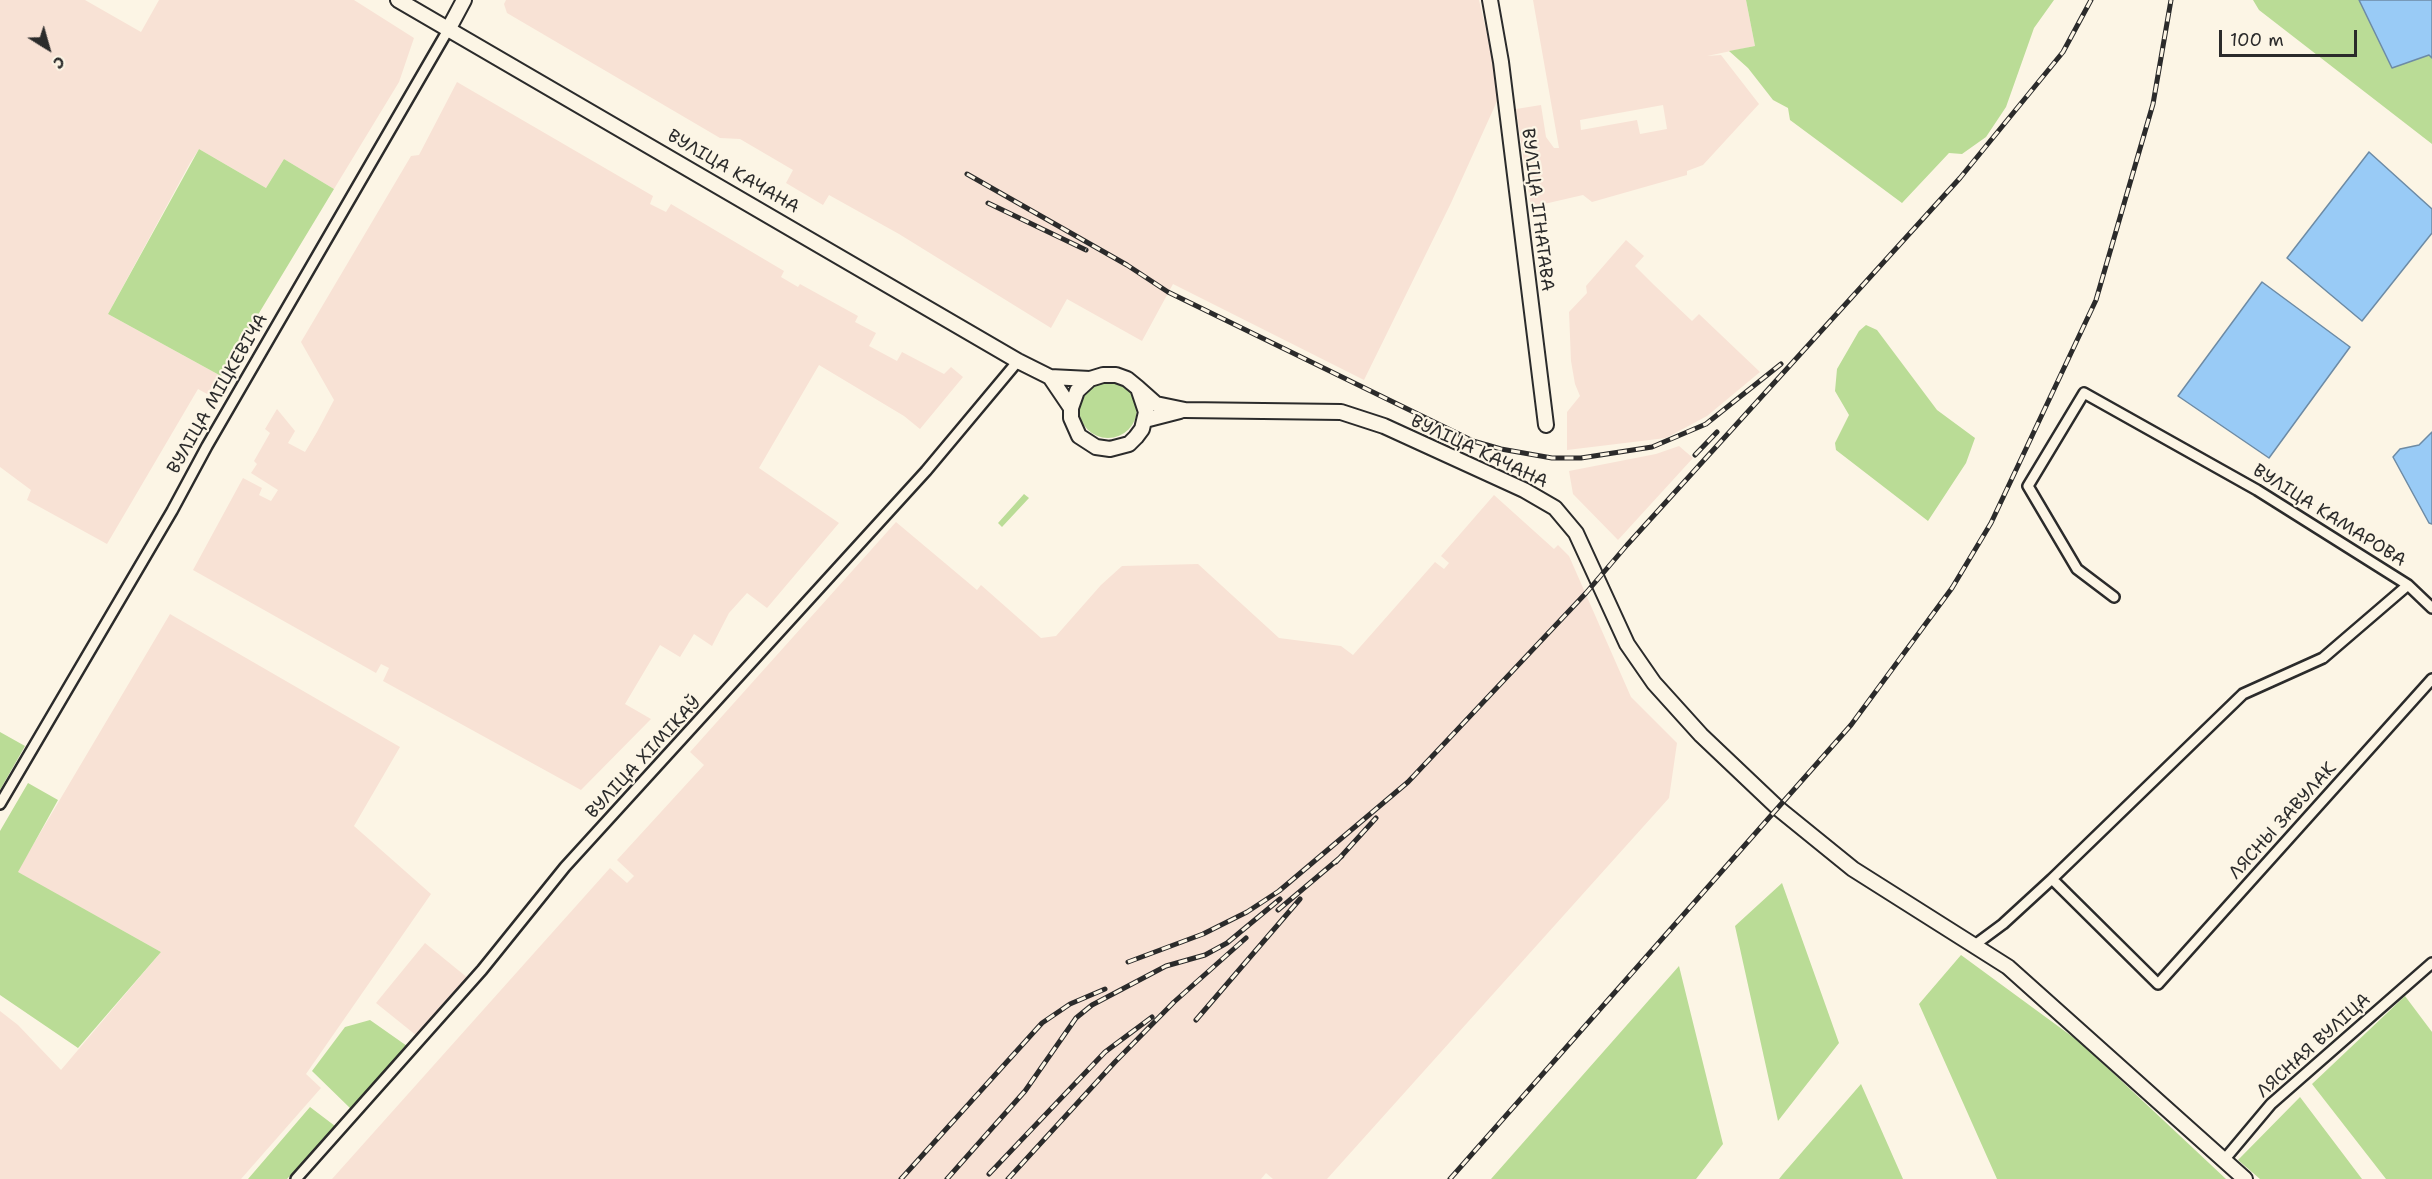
<!DOCTYPE html>
<html>
<head>
<meta charset="utf-8">
<style>
	body { margin:0 }
	#map { position:relative; width:2432px; height:1179px; overflow:hidden; background:#fcf5e5; font-family:"Shantell Sans",sans-serif }
	canvas { display:block }
	.north { position:absolute; left:18px; top:18px; width:60px; height:60px; -webkit-text-stroke:4px #fcf5e5; paint-order:stroke; rotate:143deg; font-size:16px; font-weight:700; line-height:24px; text-align:center; color:#2b2b2b }
	.north::after { content:''; display:block; margin:auto; width:21px; height:27px; background:#2b2b2b; clip-path:polygon(50% 0,100% 100%,50% 72%,0 100%) }
	.scale { position:absolute; left:2219px; top:30px; width:138px; height:27px; box-sizing:border-box; border:3px solid #2b2b2b; border-top:0; padding-left:8px; font-size:18px; line-height:21px; white-space:nowrap; color:#2b2b2b; -webkit-text-stroke:4px #fcf5e5; paint-order:stroke }
</style>
</head>
<body>
<div id="map">
<canvas width="2432" height="1179"></canvas>
<div class="north">С</div>
<div class="scale">100 m</div>
</div>
<script>
const ctx = document.querySelector('canvas').getContext('2d');
ctx.lineJoin = 'round';
function fill(path, color) { ctx.fillStyle = color; ctx.fill(path, 'evenodd'); }
const shape = rows => new Path2D(rows.map(r => 'M' + r).join(''));
function strokePath(path, color, width, dash) { ctx.strokeStyle = color; ctx.lineWidth = width; ctx.lineCap = dash ? 'butt' : 'round'; ctx.setLineDash(dash || []); ctx.stroke(path); }
function write(font, color, halo, rows, align = 'center') {
  ctx.font = font + ' "Shantell Sans",sans-serif'; ctx.lineWidth = 4.5; ctx.setLineDash([]); ctx.textBaseline = 'middle'; ctx.strokeStyle = halo; ctx.fillStyle = color; for (const [text, x, y, turn = 0] of rows) {
    ctx.save(); ctx.translate(x, y); ctx.rotate((+turn || 0) * Math.PI / 180); ctx.textAlign = isNaN(turn) ? turn : align; if (halo) ctx.strokeText(text, 0, 0); ctx.fillText(text, 0, 0); ctx.restore();
  }
}
const built = shape([
	[0,0,85,0,141,32,159,0,354,0,414,38,399,82,334,189,284,159,266,188,199,149,190,163,108,314,221,376,209,395,198,389,107,544,27,500,31,490,0,467],
	[506,0,1479,0,1492,55,1498,99,1451,203,1364,380,1173,284,1142,341,1067,299,1051,328,899,234,829,195,823,205,786,183,793,170,740,139,720,138,507,13,504,4],
	[1533,0,1746,0,1755,46,1707,56,1721,55,1759,104,1703,165,1687,171,1687,175,1592,202,1583,195,1531,207,1516,109,1541,105,1546,137,1554,148,1559,148],
	[1663,105,1667,129,1640,134,1637,120,1581,130,1580,120],
	[457,82,653,196,650,204,666,212,671,204,784,271,781,277,798,287,800,284,858,316,855,322,876,333,869,346,897,361,902,352,944,374,951,367,963,377,920,429,904,416,819,365,759,468,839,523,767,608,747,593,729,613,712,646,694,634,680,657,660,645,625,704,651,719,581,790,383,681,389,668,381,664,376,673,193,570,243,478,262,488,259,495,271,501,278,490,251,473,257,464,254,461,270,433,265,429,277,409,295,431,288,443,305,452,317,432,334,400,301,342,411,156,419,155],
	[1626,240,1644,256,1635,266,1653,284,1692,321,1699,314,1760,372,1707,416,1666,438,1567,450,1567,412,1580,396,1575,384,1571,361,1569,312,1587,293,1586,286],
	[1679,446,1693,458,1618,540,1573,494,1569,471,1656,454],
	[1494,495,1554,549,1558,545,1569,556,1631,697,1677,743,1669,798,1327,1179,1273,1179,1266,1173,1261,1179,332,1179,610,868,627,883,634,876,617,860,704,765,690,752,896,522,977,590,981,585,1041,638,1056,636,1101,585,1122,566,1198,564,1279,638,1341,646,1353,655,1435,562,1444,569,1449,563,1441,556],
	[170,614,400,747,354,826,431,894,306,1074,321,1088,241,1179,0,1179,0,1011,18,1025,61,1070,161,952,17,872],
	[425,943,469,979,417,1036,376,1003]
]);
const green = shape([
	[1746,0,2054,0,2034,28,2006,107,1986,137,1962,154,1949,153,1902,203,1790,120,1788,108,1773,100,1748,68,1729,51,1755,46],
	[2253,0,2359,0,2392,67,2429,55,2432,58,2432,144,2259,10],
	[199,149,266,188,284,159,334,189,221,376,108,314],
	[1866,325,1877,330,1937,410,1975,438,1966,463,1928,521,1836,450,1835,443,1849,415,1835,391,1837,369,1859,331],
	'1079 409a29 29 0 1 1 58 0a29 29 0 1 1-58 0Z',
	[1024,494,1029,498,1002,527,998,523],
	[0,732,25,746,0,790],
	[28,783,58,800,18,872,161,952,78,1048,0,995,0,831],
	[1782,883,1839,1043,1778,1121,1735,926],
	[1961,955,2081,1043,2226,1179,1997,1179,1919,1004],
	[1679,966,1723,1144,1696,1179,1491,1179],
	[2405,996,2432,1032,2432,1179,2386,1179,2312,1084],
	[370,1020,407,1046,351,1109,312,1071,345,1027],
	[1861,1084,1903,1179,1779,1179,1783,1174],
	[2300,1097,2362,1179,2260,1179,2238,1160],
	[310,1107,335,1126,287,1179,248,1179]
]);
const water = shape([
	[2359,0,2432,0,2432,58,2429,55,2392,68,2359,0],
	[2369,152,2432,209,2432,233,2362,321,2287,258,2369,152],
	[2262,282,2350,347,2269,458,2178,396,2262,282],
	[2432,432,2432,524,2429,523,2393,457,2400,449,2419,445,2432,432]
]);
const street = shape([
	[2114,597,2077,569,2028,486,2084,393,2257,490,2408,585,2432,608],
	[0,804,172,511,207,446,448,30],
	[2052,879,2158,984,2432,679],
	[1976,944,2003,924,2052,879,2243,694,2323,658,2408,585],
	[2224,1160,2271,1104,2432,963],
	[296,1179,482,970,565,867,926,471,1018,361]
]);
const secondary = shape([
	[398,0,1018,361,1050,377,1090,379],
	[1490,0,1501,62,1546,425],
	[448,30,464,0],
	[1050,377,1071,408],
	[1138,388,1146,412,1142,429,1136,437,1129,444,1110,449,1096,447,1079,436,1071,418,1071,408,1077,391,1090,379,1103,375,1116,375,1127,379,1138,388,1156,404,1185,410,1341,412,1384,426,1524,490,1555,508,1576,533,1627,644,1654,683,1701,735,1779,809,1853,869,2008,967,2245,1179],
	[1145,420,1180,411]
]);
const rail = shape([
	[967,174,1127,265,1168,292,1473,441,1501,449,1552,458,1581,458,1652,447,1706,424,1781,364],
	[988,203,1086,250],
	[1695,455,1717,432],
	[1336,862,1376,818],
	[1278,910,1342,856],
	[1128,962,1203,934,1247,912,1279,891,1408,782,1586,593,1627,545,1960,178,2063,52,2091,0],
	[1196,1020,1300,899],
	[989,1174,1105,1052,1152,1017],
	[901,1179,1042,1023,1070,1004,1105,989],
	[947,1179,1025,1091,1076,1018,1092,1005,1166,966,1205,955,1227,943,1280,899],
	[1008,1179,1115,1062,1174,1002,1246,938],
	[1450,1179,1851,725,1952,588,1991,523,2096,300,2153,104,2171,0]
]);
const streetNames = [
	["ВУЛІЦА КАЧАНА",733,172,30],
	["ВУЛІЦА ІГНАТАВА",1537,210,83],
	["ВУЛІЦА МІЦКЕВІЧА",218,394,-60],
	["ВУЛІЦА КАЧАНА",1479,452,25],
	["ВУЛІЦА КАМАРОВА",2329,516,32],
	["ВУЛІЦА ХІМІКАЎ",644,758,-47],
	["ЛЯСНЫ ЗАВУЛАК",2283,821,-48],
	["ЛЯСНАЯ ВУЛІЦА",2314,1046,-42]
];
fill(built, '#f8e2d5');
fill(green, '#badc96');
fill(water, '#99cbf6');
strokePath(water, '#6d8ba5', 1.5);
strokePath(street, '#2b2b2b', 14);
strokePath(secondary, '#2b2b2b', 18);
strokePath(street, '#fcf5e5', 9);
strokePath(secondary, '#fcf5e5', 14);
strokePath(rail, '#2b2b2b', 5);
strokePath(rail, '#fcf5e5', 3, [9]);
write('18px', '#2b2b2b', '#fcf5e5', streetNames);
</script>
</body>
</html>
